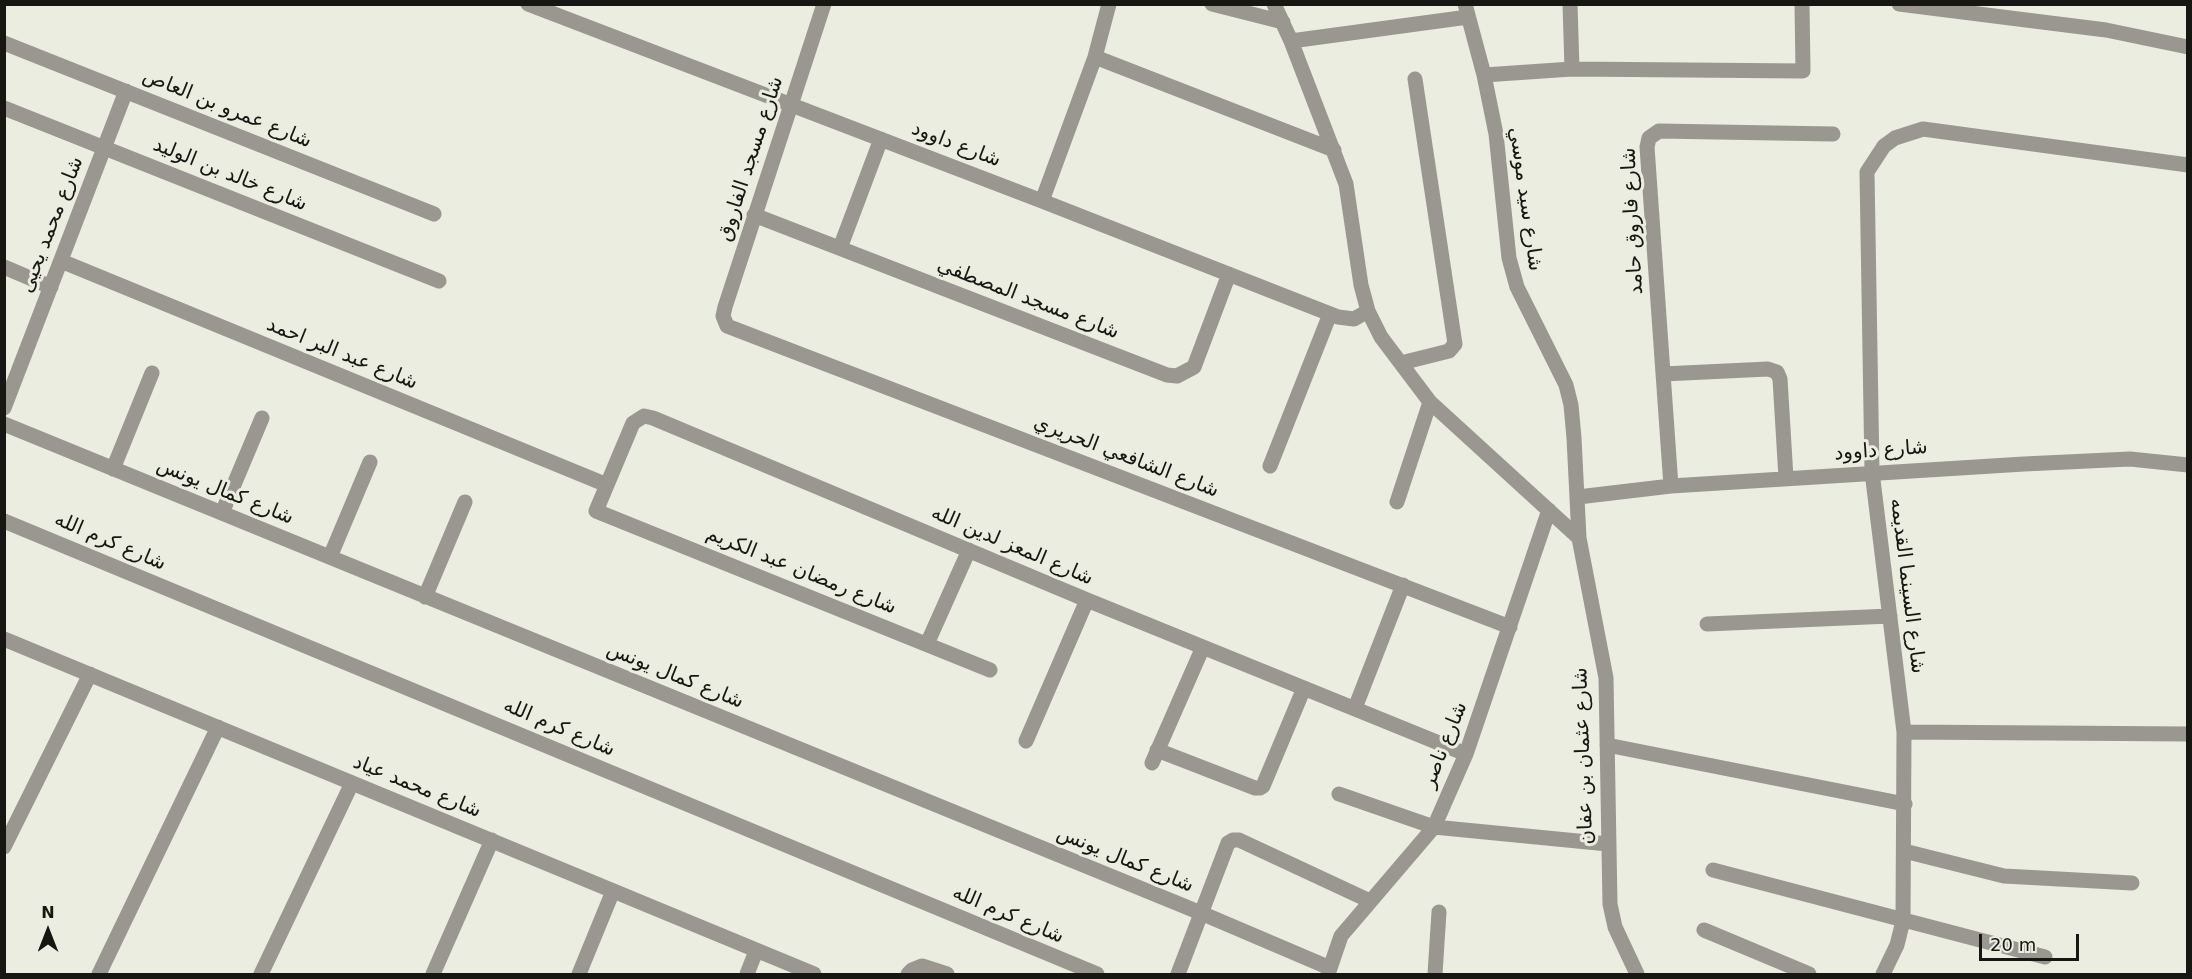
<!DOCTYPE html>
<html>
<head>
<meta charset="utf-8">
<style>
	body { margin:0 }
	#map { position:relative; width:2192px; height:979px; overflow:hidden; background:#eaeddf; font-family:"DejaVu Sans",sans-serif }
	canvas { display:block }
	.frame { position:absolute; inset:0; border:6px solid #161712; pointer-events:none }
	.north { position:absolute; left:18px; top:901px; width:60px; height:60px; -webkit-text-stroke:4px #eaeddf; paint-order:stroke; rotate:0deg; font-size:16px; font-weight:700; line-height:24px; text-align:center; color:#161712 }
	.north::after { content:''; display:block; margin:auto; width:21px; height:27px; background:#161712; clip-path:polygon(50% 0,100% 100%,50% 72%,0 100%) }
	.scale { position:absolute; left:1979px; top:934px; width:100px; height:27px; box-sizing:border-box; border:3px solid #161712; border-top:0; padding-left:8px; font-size:18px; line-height:21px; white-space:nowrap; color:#161712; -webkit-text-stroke:4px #eaeddf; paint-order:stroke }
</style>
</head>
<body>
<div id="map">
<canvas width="2192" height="979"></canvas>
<div class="frame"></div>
<div class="north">N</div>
<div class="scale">20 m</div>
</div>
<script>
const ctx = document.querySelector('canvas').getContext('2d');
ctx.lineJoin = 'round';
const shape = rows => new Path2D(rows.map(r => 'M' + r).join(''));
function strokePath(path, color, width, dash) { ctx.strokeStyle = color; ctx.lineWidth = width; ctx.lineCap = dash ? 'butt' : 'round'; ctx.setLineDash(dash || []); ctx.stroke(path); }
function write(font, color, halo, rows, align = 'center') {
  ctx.font = font + ' "DejaVu Sans",Cairo,sans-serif'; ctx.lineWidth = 6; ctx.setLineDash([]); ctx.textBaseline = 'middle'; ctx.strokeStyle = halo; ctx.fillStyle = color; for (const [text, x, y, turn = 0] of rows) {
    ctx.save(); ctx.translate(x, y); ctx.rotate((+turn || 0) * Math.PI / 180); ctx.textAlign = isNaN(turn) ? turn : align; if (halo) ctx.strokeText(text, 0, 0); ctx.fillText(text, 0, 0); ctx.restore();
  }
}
const minor = shape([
	[528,4,1042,201,1338,317,1354,319,1368,311],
	[824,4,725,307,723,316,727,326,1510,627],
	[1212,4,1283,22],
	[1274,4,1291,41,1346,184,1361,285,1368,311,1381,337,1430,402,1579,538],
	[1465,4,1484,75,1496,134,1509,258,1517,287,1566,385,1571,405,1574,438,1579,538,1606,678,1610,904,1615,927,1637,974],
	[1570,4,1572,69],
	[1899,4,2106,30,2188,47],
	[1291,41,1468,17],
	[4,43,434,214],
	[1095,57,1334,150],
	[1484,75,1572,69,1803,71,1802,4],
	[4,108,439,281],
	[1042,201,1095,57,1109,4],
	[754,215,1167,375,1177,376,1194,367,1229,274],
	[840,248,881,139],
	[61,261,607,485],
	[4,267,51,287],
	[1401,363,1449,351,1455,344,1415,79],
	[1663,374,1768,369,1777,372,1780,379,1786,478],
	[4,408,126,91],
	[4,424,1201,913,1330,968],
	[1270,466,1330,314],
	[113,469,152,373],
	[1671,486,1647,147,1649,138,1659,131,1833,134],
	[1578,497,1671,486,2024,464,2130,459,2188,465],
	[1397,502,1430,402],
	[222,513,262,418],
	[4,521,1097,974],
	[330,557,370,462],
	[425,597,465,502],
	[1707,624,1890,616],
	[4,639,814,974],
	[927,644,969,550],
	[990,670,596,511,633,423,644,416,653,418,1087,600,1466,754],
	[1355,708,1403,585],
	[1904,732,2188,734],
	[1026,741,1087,600],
	[1607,745,1905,804],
	[1157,750,1255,788,1260,788,1263,786,1304,688],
	[1152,763,1203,647],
	[1339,794,1434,827,1608,844],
	[4,847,90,674],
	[1904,851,2004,876,2132,883],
	[1713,870,2045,957],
	[1704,930,1809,974],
	[99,974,218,727],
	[261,974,352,783],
	[433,974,492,840],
	[579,974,613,891],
	[747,974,756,951],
	[908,974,912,970,922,966,947,974],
	[1178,974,1228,843,1233,840,1239,840,1370,901],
	[1328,974,1341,936,1434,827,1466,754,1549,510],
	[1435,974,1439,912],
	[1883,974,1897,945,1903,921,1904,732,1872,472,1867,172,1884,146,1895,138,1923,129,2188,165]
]);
const streetNames = [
	["شارع عمرو بن العاص",227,109,22],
	["شارع داوود",956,145,21],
	["شارع مسجد الفاروق",751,159,-72],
	["شارع خالد بن الوليد",230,175,22],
	["شارع سيد موسي",1525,199,82],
	["شارع فاروق حامد",1633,221,-93],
	["شارع محمد يحيى",52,225,-69],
	["شارع مسجد المصطفي",1028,299,21],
	["شارع عبد البر احمد",342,354,22],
	["شارع داوود",1881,451,-4],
	["شارع الشافعي الحريري",1126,457,21],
	["شارع كمال يونس",225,492,22],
	["شارع كرم الله",110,542,23],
	["شارع المعز لدين الله",1012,546,23],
	["شارع رمضان عبد الكريم",801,571,22],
	["شارع السينما القديمه",1907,586,83],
	["شارع كمال يونس",675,676,22],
	["شارع كرم الله",559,728,23],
	["شارع ناصر",1445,745,-68],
	["شارع عثمان بن عفان",1584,756,-92],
	["شارع محمد عياد",417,787,22],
	["شارع كمال يونس",1125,860,22],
	["شارع كرم الله",1008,915,23]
];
strokePath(minor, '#9a9791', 15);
write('20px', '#161712', '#eaeddf', streetNames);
</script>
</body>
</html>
